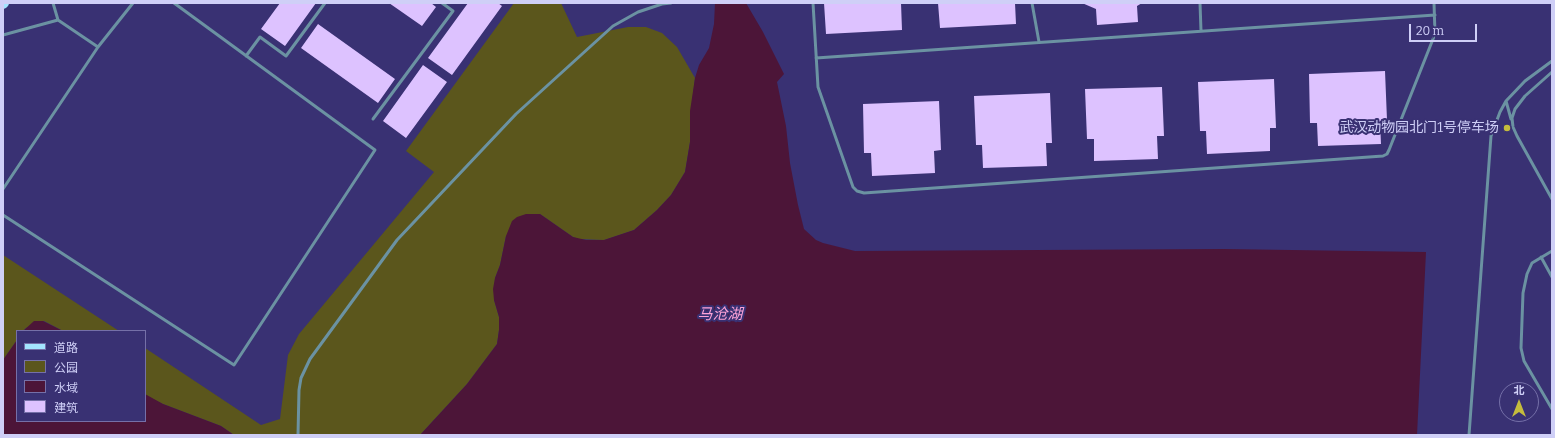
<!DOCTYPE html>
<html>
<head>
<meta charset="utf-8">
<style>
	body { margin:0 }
	#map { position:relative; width:1555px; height:438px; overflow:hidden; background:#393173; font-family:Bitter,"Noto Sans SC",serif }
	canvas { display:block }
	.frame { position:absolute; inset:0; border:4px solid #cfcff7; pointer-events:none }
	.legend { position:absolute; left:16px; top:330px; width:130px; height:92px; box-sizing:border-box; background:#393173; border:1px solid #7570a8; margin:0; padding:5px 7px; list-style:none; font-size:12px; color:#cfcff7 }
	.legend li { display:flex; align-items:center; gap:8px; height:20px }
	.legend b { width:20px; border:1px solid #7570a8 }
	.north { position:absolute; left:1499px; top:382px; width:40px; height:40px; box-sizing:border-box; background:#393173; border:1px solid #7570a8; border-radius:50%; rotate:0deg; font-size:11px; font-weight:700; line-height:16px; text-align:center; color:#cfcff7 }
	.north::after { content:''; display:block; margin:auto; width:14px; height:18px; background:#c5bc3d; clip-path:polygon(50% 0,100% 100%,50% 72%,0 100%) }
	.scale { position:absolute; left:1409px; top:24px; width:68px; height:18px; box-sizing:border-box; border:2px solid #cfcff7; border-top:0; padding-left:5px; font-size:12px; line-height:14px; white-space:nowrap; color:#cfcff7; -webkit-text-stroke:3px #393173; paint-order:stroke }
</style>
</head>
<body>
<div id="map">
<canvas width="1555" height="438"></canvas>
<div class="frame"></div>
<ul class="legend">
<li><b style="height:5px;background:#a3e4fe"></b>道路</li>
<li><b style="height:11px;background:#5b561c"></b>公园</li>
<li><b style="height:11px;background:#4c1538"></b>水域</li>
<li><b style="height:11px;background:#ddc2ff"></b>建筑</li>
</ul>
<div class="north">北</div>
<div class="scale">20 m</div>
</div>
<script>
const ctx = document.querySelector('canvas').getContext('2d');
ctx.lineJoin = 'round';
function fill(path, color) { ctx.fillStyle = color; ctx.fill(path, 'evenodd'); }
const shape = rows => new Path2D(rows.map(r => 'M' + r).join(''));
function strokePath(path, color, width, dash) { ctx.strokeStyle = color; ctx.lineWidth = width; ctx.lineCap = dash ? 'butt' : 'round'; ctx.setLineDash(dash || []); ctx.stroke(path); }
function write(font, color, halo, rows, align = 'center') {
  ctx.font = font + ' Bitter,"Noto Sans SC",serif'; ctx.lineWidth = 4; ctx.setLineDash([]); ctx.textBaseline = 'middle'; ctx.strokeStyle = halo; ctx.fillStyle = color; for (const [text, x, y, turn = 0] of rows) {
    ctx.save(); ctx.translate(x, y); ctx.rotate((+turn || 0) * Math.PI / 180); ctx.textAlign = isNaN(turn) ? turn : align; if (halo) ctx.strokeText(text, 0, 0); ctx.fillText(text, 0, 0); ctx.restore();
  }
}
const green = shape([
	[514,3,561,3,577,37,628,27,646,27,662,33,677,47,695,78,693,94,690,142,685,172,671,195,657,210,634,230,604,240,578,239,573,237,540,214,506,236,500,265,495,278,494,300,499,317,499,330,497,344,467,384,420,435,234,435,221,426,163,404,146,396,145,394,145,348,261,425,280,419,288,355,299,334,434,172,406,151],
	[3,255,119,331,63,331,44,321,26,328,23,331,17,331,17,340,3,360]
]);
const water = shape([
	[715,3,746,3,763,32,784,74,777,82,786,126,790,163,798,205,804,229,816,240,823,243,855,251,1224,249,1426,252,1417,435,420,435,467,384,497,344,499,330,499,317,494,300,493,289,495,278,500,265,506,236,512,221,517,217,526,214,540,214,573,237,586,240,604,240,634,230,657,210,671,195,685,172,690,142,690,111,695,78,699,65,709,48,714,24],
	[34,321,43,321,63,331,23,331],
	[17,340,17,421,145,421,145,394,163,404,221,426,234,435,3,435,3,360]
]);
const building = shape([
	[280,3,316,3,285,46,261,29],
	[389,3,431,3,436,7,422,26],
	[468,3,498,3,502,6,452,75,428,58],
	[824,3,901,3,902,30,826,34],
	[938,3,1015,3,1016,24,940,28],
	[1082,3,1142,3,1137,6,1138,22,1097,25,1096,9],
	[318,24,395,79,378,103,301,48],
	[423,65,447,82,406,138,383,121],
	[1385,71,1387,120,1380,121,1381,144,1318,146,1317,123,1310,123,1309,74],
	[1274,79,1276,128,1270,128,1270,151,1207,154,1206,131,1200,131,1198,82],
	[1162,87,1164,136,1157,136,1158,159,1094,161,1094,139,1087,139,1085,89],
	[1050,93,1052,143,1046,143,1047,166,983,168,982,145,976,145,974,96],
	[939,101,941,150,934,151,935,173,872,176,871,153,864,153,863,104]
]);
const lane = shape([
	[53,3,58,20,98,47],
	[813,3,818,87,853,187,857,191,864,193,1383,156,1387,154,1389,150,1435,34,1434,3],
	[1032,3,1039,42],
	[1200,3,1201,31],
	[3,35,58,20],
	[246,56,260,37,286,56,325,3],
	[816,58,1435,15],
	[1552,72,1525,96,1515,109,1512,118,1513,127,1517,136,1552,199],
	[1506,101,1511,119],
	[373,119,453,11,442,3],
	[3,189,98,47,133,3],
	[3,215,234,365,375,150,174,3],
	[1552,251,1532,263,1527,274,1523,293,1521,348,1524,361,1552,409],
	[1541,257,1552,277],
	[298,435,299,390,301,378,310,359,397,240,516,114,613,26,638,12,662,4,671,3],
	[1469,435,1491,136,1500,112,1506,101,1525,81,1552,61]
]);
const primary = shape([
	[3,4,4,3]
]);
const markers = [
	[1507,128,4,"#c5bc3d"]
];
const poiNames = [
	["武汉动物园北门1号停车场",1499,128]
];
const waterNames = [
	["马沧湖",720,315]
];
fill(green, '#5b561c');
fill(water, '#4c1538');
fill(building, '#ddc2ff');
strokePath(lane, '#6b92a2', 3);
strokePath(primary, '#a3e4fe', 10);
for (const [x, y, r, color] of markers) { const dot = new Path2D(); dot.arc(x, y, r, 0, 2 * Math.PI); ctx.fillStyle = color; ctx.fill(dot); strokePath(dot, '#393173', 1.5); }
write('14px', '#cfcff7', '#393173', poiNames, 'right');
write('italic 15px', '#fda2d6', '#393173', waterNames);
</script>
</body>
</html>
